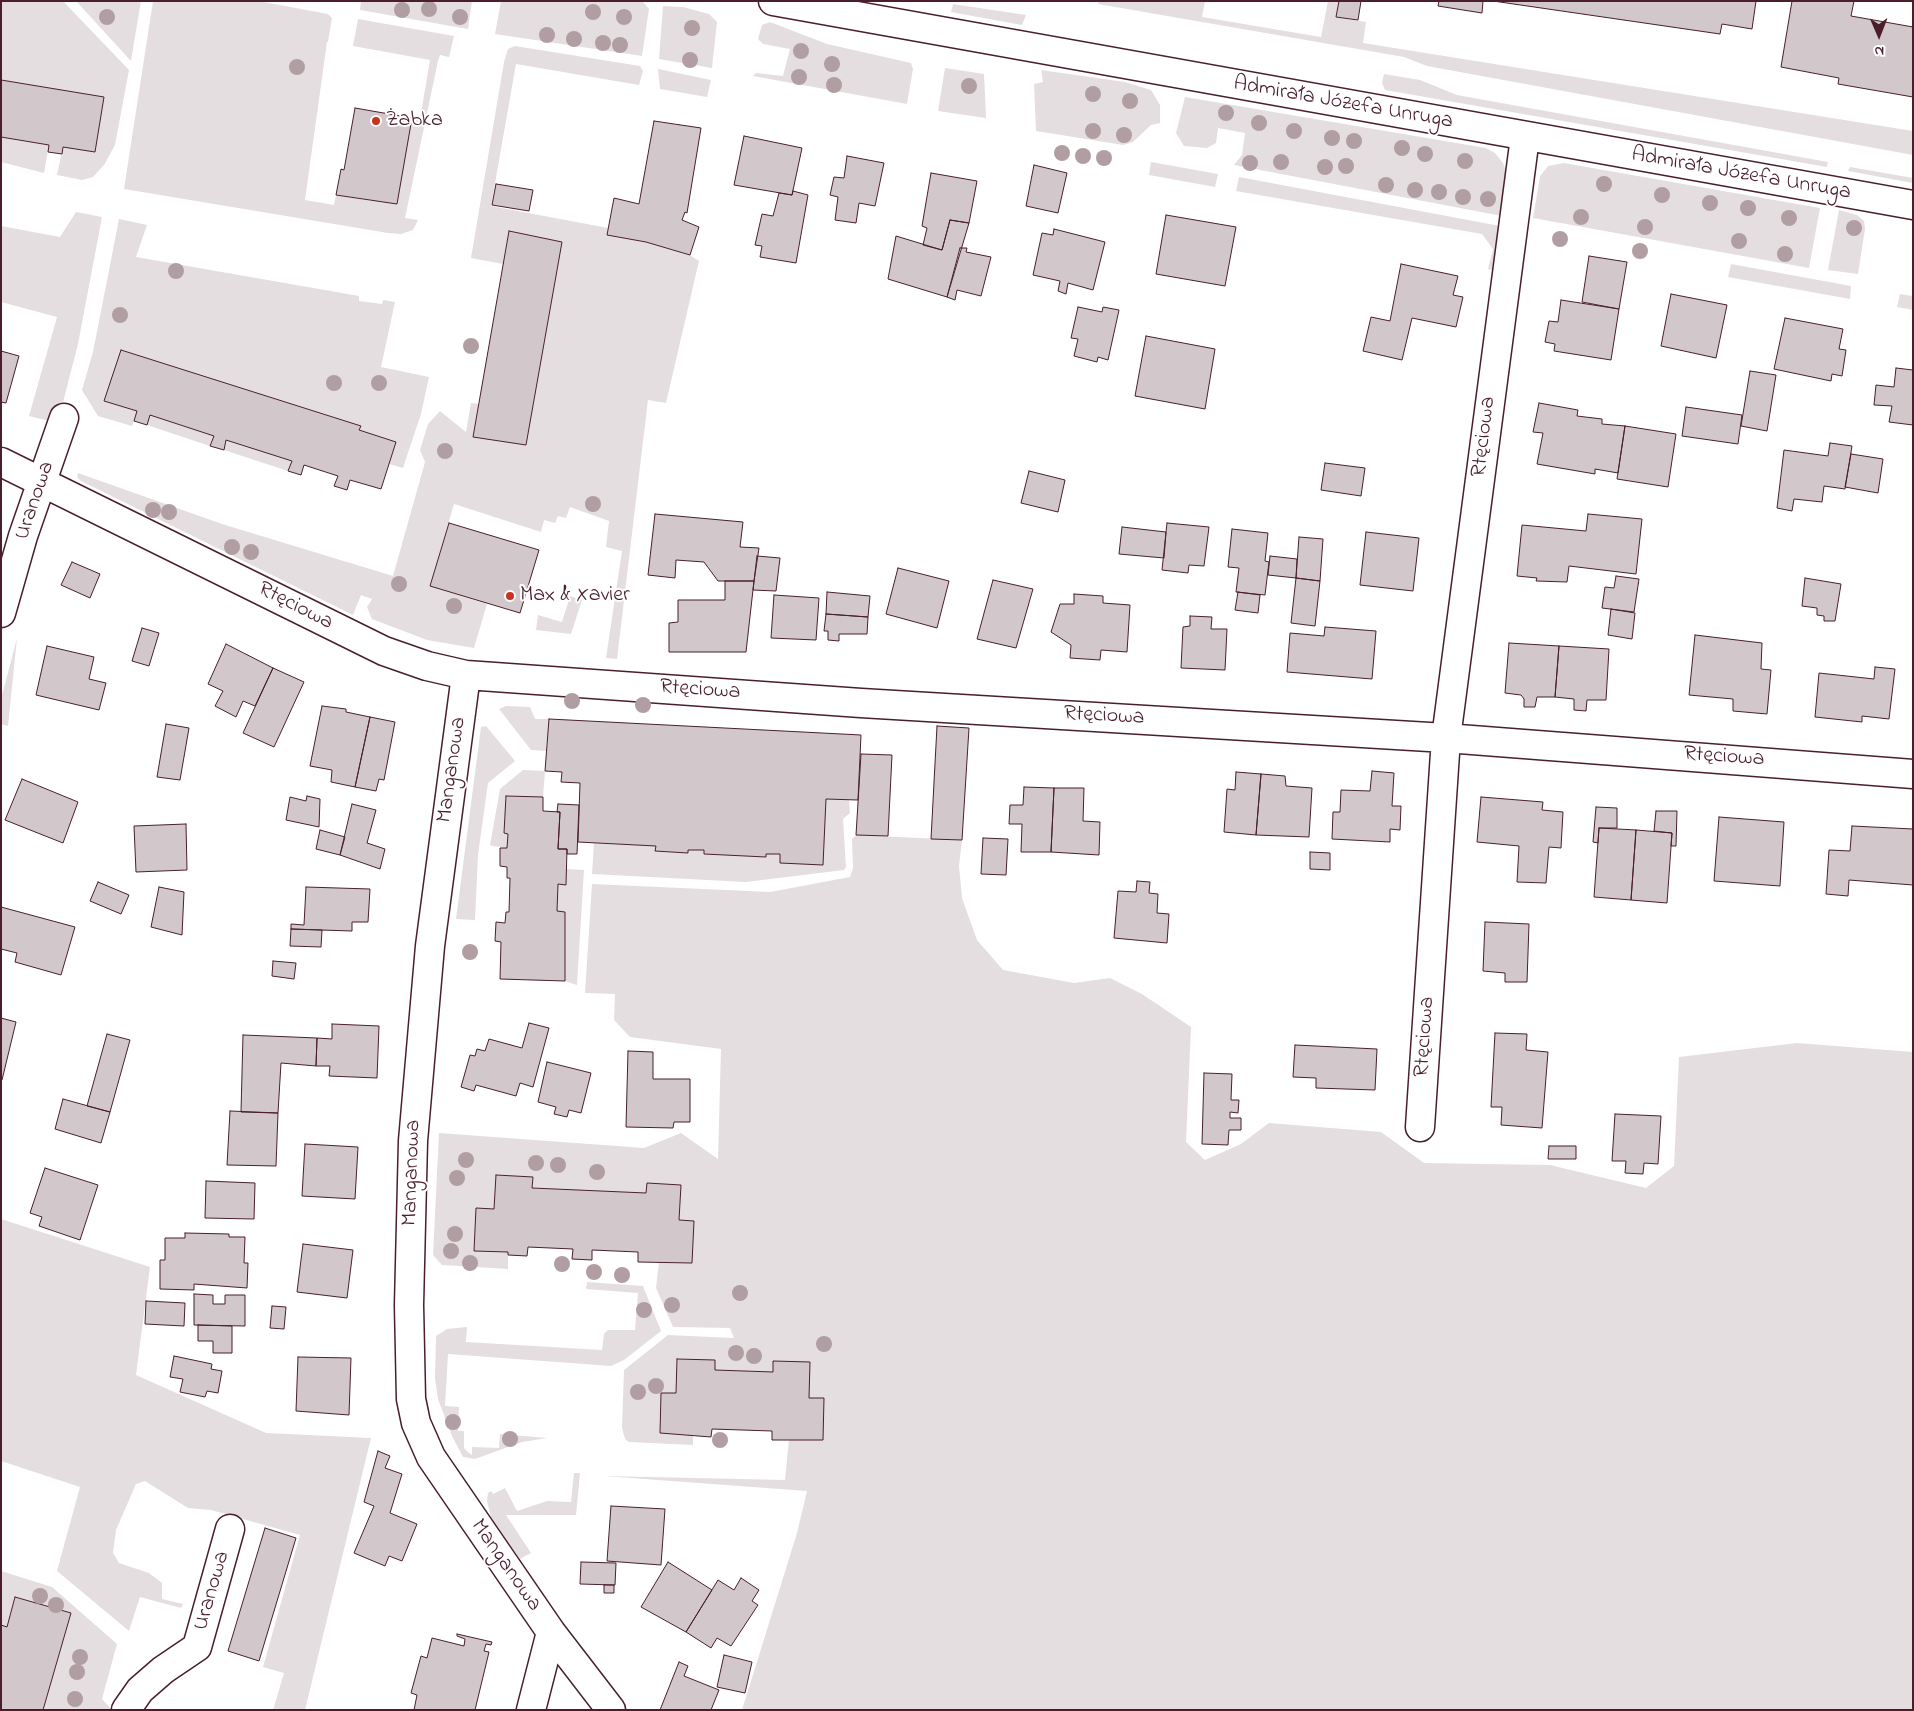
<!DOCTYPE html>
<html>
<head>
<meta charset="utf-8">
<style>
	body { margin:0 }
	#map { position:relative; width:1914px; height:1711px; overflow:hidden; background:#fff; font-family:"Indie Flower",sans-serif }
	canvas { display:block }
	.frame { position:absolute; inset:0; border:2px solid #4a1f2b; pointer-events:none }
	.north { position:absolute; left:1854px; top:10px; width:50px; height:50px; -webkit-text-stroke:4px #fff; paint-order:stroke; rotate:179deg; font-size:14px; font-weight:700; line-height:20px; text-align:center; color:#4a1f2b }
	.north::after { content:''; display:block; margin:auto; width:18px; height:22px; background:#4a1f2b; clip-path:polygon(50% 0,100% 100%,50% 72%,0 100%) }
</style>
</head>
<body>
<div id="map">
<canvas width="1914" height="1711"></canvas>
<div class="frame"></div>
<div class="north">N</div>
</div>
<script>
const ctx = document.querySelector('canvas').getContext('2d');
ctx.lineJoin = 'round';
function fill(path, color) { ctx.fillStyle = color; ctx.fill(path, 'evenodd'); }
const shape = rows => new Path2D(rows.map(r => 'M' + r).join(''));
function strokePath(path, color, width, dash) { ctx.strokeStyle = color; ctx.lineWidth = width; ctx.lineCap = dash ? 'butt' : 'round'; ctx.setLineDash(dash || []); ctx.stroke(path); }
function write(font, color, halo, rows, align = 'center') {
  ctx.font = font + ' "Indie Flower",sans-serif'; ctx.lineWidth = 4; ctx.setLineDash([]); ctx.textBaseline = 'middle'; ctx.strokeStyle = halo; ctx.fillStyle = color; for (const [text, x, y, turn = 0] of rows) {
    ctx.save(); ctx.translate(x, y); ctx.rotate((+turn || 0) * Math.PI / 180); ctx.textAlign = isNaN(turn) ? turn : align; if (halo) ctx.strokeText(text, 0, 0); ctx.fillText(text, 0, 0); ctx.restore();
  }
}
const green = shape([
	[1,1,63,1,129,70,115,145,104,165,93,177,82,180,57,175,63,147,95,152,104,97,1,80],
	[76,1,141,1,131,61],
	[153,1,258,1,328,14,332,18,328,42,327,42,305,200,334,205,336,195,372,201,412,118,420,119,430,60,353,46,358,19,454,36,449,57,440,55,438,61,405,218,418,220,413,230,401,234,388,233,124,189],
	[361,1,472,1,468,29,360,10],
	[501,1,643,2,649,9,642,56,495,34],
	[1099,1,1205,1,1202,17,1321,37,1328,1,1339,1,1336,17,1366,22,1363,43,1913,131,1913,155,1427,66,1404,57,1098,4],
	[953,4,1026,15,1022,25,951,12],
	[663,6,683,7,709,14,717,22,712,68,659,59],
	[770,22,827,44,911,63,913,69,907,104,753,76,756,73,783,76,790,49,763,44,758,39,762,25],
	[515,46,640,66,643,71,639,85,516,64,491,206,608,228,607,235,646,242,690,255,699,261,666,403,648,400,617,659,606,658,622,551,606,547,609,521,570,507,566,518,558,516,555,523,544,520,541,532,454,504,430,586,487,604,474,648,427,640,372,619,367,607,372,599,361,595,353,615,81,481,77,477,78,473,222,524,393,576,425,462,420,450,428,424,440,411,466,432,471,403,479,404,473,437,526,445,562,242,509,231,503,264,471,258,504,62,508,49],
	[945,68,984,74,986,118,938,111],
	[658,69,711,80,707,97,660,89],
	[1041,70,1125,82,1151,90,1160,105,1160,123,1151,125,1133,142,1123,145,1036,131,1034,84,1043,82],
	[1384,74,1420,80,1457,95,1828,162,1827,167,1385,90,1382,83],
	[1185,97,1486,148,1495,153,1503,163,1507,175,1502,216,1234,165,1242,155,1245,133,1218,128,1216,143,1207,148,1184,146,1176,133],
	[1,137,49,145,44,173,1,162],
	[1151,162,1218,174,1215,187,1149,175],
	[1564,163,1820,208,1809,268,1533,218,1540,176,1548,166],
	[1850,167,1913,178,1913,183,1848,171],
	[1239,177,1500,226,1492,270,1488,269,1493,249,1482,234,1236,191],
	[1839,210,1857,215,1864,221,1865,229,1858,274,1828,270],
	[76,212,102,217,78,344,60,414,51,420,45,420,29,416,57,317,1,302,1,226,60,237],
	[119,219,147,225,136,257,359,296,359,301,382,304,383,300,395,302,381,367,429,377,421,414,403,468,389,464,396,442,359,430,361,426,121,350,104,401,137,411,134,421,132,426,98,416,82,390,93,352],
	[1731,264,1851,286,1850,299,1728,277],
	[1900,294,1913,296,1913,310,1897,307],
	[150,415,214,436,210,446,147,425],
	[226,440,292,461,288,471,224,450],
	[570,596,582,600,571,634,536,630,538,615,562,622],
	[17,638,8,726,1,724,1,699],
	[506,706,530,707,535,719,549,719,546,751,531,750,499,709],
	[486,726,515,761,488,783,478,855,475,920,456,919,481,727],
	[523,770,545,771,543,797,506,796,504,833,508,834,507,848,493,846,490,845,500,789],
	[826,799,849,800,850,813,843,819,846,867,844,870,746,882,592,874,594,843,656,846,656,851,687,853,688,850,704,850,704,854,766,857,766,854,780,854,781,863,823,865],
	[856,835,962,840,959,866,962,898,977,940,1003,970,1074,983,1110,978,1142,994,1191,1027,1186,1142,1205,1160,1241,1144,1269,1123,1381,1132,1424,1163,1550,1165,1646,1188,1674,1166,1679,1057,1797,1043,1913,1052,1913,1710,742,1710,797,1533,807,1491,604,1476,785,1480,789,1439,824,1398,809,1398,773,1361,773,1372,715,1370,715,1360,677,1359,676,1393,661,1393,660,1432,693,1434,693,1445,629,1442,625,1439,622,1428,624,1370,668,1335,734,1338,730,1328,673,1327,656,1288,659,1262,692,1263,694,1221,679,1220,681,1185,647,1183,646,1193,532,1188,533,1177,496,1175,494,1209,476,1208,474,1251,508,1252,508,1269,442,1265,433,1255,439,1133,644,1148,681,1133,718,1159,721,1049,630,1037,614,1020,615,994,585,993,592,884,770,892,850,877,853,868,852,839],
	[567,869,584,870,577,985,565,981,565,912,557,911,558,884,566,884],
	[1,1219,150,1267,136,1375,266,1433,371,1438,305,1710,273,1710,284,1673,263,1667,300,1535,211,1510,188,1508,145,1481,136,1484,116,1530,113,1553,119,1563,149,1573,162,1583,162,1599,183,1604,181,1608,140,1597,129,1631,57,1571,80,1487,1,1461],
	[587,1282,643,1286,661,1331,624,1360,611,1366,448,1354,445,1406,459,1407,458,1431,464,1431,464,1448,469,1453,472,1455,472,1447,499,1448,500,1434,547,1438,522,1442,475,1459,463,1457,452,1436,438,1399,435,1379,436,1336,447,1329,467,1327,466,1342,602,1350,604,1334,608,1330,635,1330,638,1293,586,1289],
	[574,1473,580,1473,576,1515,506,1515,531,1553,520,1559,491,1517,487,1501,488,1493,491,1491,493,1494,505,1488,517,1511,547,1501,571,1502],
	[1,1571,52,1587,117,1644,102,1699,112,1710,43,1710,71,1613,15,1597,7,1627,1,1625]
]);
const building = shape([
	[1339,1,1361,1,1358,20,1336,17,1339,1],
	[1439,1,1483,1,1482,13,1438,6,1439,1],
	[1493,1,1756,1,1752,29,1722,24,1720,34,1493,1],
	[1792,1,1854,1,1851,16,1913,27,1913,97,1838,84,1839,78,1781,67,1792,1],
	[1,80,104,97,95,152,63,147,62,154,48,152,49,145,1,137,1,80],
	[355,108,412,118,397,204,336,195,341,169,344,170,355,108],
	[654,121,701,128,687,213,685,212,682,220,699,227,690,255,646,242,607,235,614,198,639,204,654,121],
	[744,136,802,148,792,195,734,185,744,136],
	[847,156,884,163,875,206,859,203,856,223,835,220,838,197,830,195,834,177,844,178,847,156],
	[1034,165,1067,173,1058,213,1026,206,1034,165],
	[931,173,977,181,969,223,950,220,942,250,923,245,927,228,922,226,931,173],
	[496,184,533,190,529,211,492,205,496,184],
	[793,191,808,195,796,263,760,257,762,246,755,245,762,214,773,216,779,193,792,195,793,191],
	[1166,215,1236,227,1225,286,1156,274,1166,215],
	[950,220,969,223,947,297,888,279,896,236,942,250,950,220],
	[1054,229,1105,242,1093,290,1068,283,1066,294,1058,291,1060,281,1033,275,1042,233,1053,235,1054,229],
	[509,231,562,242,526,445,473,437,509,231],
	[960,248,967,248,966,252,991,257,981,296,957,290,955,300,947,297,960,248],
	[1589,256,1627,262,1619,309,1582,302,1589,256],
	[1401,264,1458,276,1453,295,1463,297,1456,327,1412,318,1402,360,1363,351,1371,317,1390,321,1401,264],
	[1671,294,1727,305,1716,358,1661,346,1671,294],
	[1561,300,1619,309,1611,360,1554,351,1555,344,1545,342,1549,321,1558,322,1561,300],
	[1078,307,1102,312,1103,307,1119,310,1108,360,1098,357,1097,362,1074,356,1078,339,1071,338,1078,307],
	[1785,318,1843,329,1839,349,1846,350,1842,376,1832,374,1831,381,1774,369,1785,318],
	[1146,336,1215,349,1205,409,1135,396,1146,336],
	[121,350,361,426,359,430,396,442,381,489,350,480,347,490,334,486,338,476,304,465,301,475,288,471,292,461,226,440,224,450,210,446,214,436,150,415,147,425,134,421,137,411,104,401,121,350],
	[1,351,19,356,6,403,1,402,1,351],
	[1896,368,1913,370,1913,425,1889,422,1892,406,1874,405,1876,385,1894,387,1896,368],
	[1750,371,1776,375,1767,431,1741,426,1750,371],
	[1539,403,1578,410,1577,416,1602,419,1602,424,1625,426,1618,473,1595,469,1595,474,1537,464,1543,433,1533,432,1539,403],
	[1686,407,1742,415,1738,444,1682,436,1686,407],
	[1625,426,1676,434,1668,487,1617,479,1625,426],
	[1830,443,1852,446,1845,489,1824,486,1822,502,1794,499,1792,511,1777,508,1784,450,1828,456,1830,443],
	[1851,454,1883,459,1878,493,1845,487,1851,454],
	[1325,463,1365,468,1361,496,1321,490,1325,463],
	[1029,471,1065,480,1058,512,1021,503,1029,471],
	[655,514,743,522,740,547,759,548,754,581,718,581,704,562,676,560,675,578,648,575,655,514],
	[1588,514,1642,519,1636,574,1569,566,1567,582,1536,581,1537,578,1517,576,1522,525,1586,531,1588,514],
	[449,523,539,550,520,613,430,586,449,523],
	[1167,523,1209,527,1204,566,1189,565,1188,573,1162,570,1167,523],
	[1122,527,1166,532,1164,558,1119,554,1122,527],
	[1232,529,1268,533,1265,561,1269,562,1265,595,1236,592,1239,568,1228,567,1232,529],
	[1366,532,1419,538,1413,591,1360,585,1366,532],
	[1299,537,1323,539,1320,581,1296,578,1299,537],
	[757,556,780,558,776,591,753,590,757,556],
	[1270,556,1297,559,1296,578,1268,575,1270,556],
	[72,562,100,574,90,598,61,585,72,562],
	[898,568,949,581,937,628,886,614,898,568],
	[1616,576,1639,579,1634,612,1602,608,1605,587,1614,588,1616,576],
	[1296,578,1320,581,1315,626,1291,623,1296,578],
	[1805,578,1841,584,1835,621,1824,621,1824,616,1817,615,1817,608,1802,606,1805,578],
	[993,580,1033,589,1016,648,977,639,993,580],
	[725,581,754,581,746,652,669,652,669,623,678,622,678,600,725,600,725,581],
	[827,592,870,596,868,617,826,614,827,592],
	[1238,592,1260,595,1258,613,1235,610,1238,592],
	[1074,594,1103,596,1103,603,1130,605,1127,652,1101,650,1100,660,1070,658,1071,645,1051,632,1060,604,1074,604,1074,594],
	[774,595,819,598,816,640,771,638,774,595],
	[1611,609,1635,613,1632,639,1608,635,1611,609],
	[826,614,868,617,867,634,839,634,839,641,828,640,828,631,824,631,826,614],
	[1190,616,1212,617,1211,629,1227,629,1225,670,1181,668,1183,627,1190,626,1190,616],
	[1325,627,1376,631,1372,679,1287,672,1290,633,1324,636,1325,627],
	[142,628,159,633,149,666,132,661,142,628],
	[1695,635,1762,643,1761,669,1771,670,1767,714,1733,711,1733,699,1689,695,1695,635],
	[1509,643,1559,646,1555,697,1537,697,1535,707,1524,707,1524,699,1521,695,1505,693,1509,643],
	[226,644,273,668,255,706,243,701,236,717,215,706,223,691,208,684,226,644],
	[47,646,94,657,89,679,106,683,99,710,36,695,47,646],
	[1559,646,1609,649,1606,700,1587,700,1586,711,1574,710,1574,699,1555,697,1559,646],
	[1875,667,1895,669,1889,719,1862,716,1862,722,1815,717,1819,673,1874,679,1875,667],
	[273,668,304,682,274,747,243,733,273,668],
	[322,706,346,709,346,712,370,717,355,787,331,782,332,770,310,766,322,706],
	[370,717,395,722,384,780,379,779,376,791,355,787,370,717],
	[549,719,861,735,858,800,826,799,823,865,780,863,780,854,766,854,766,857,704,854,704,850,688,850,688,853,655,851,656,846,578,842,580,783,561,782,562,772,545,771,549,719],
	[166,724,189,728,180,780,157,777,166,724],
	[937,726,969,728,962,840,931,839,937,726],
	[861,754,892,755,888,836,856,835,861,754],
	[1372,771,1394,773,1392,806,1401,806,1400,830,1390,829,1390,842,1332,839,1333,812,1340,812,1341,790,1370,791,1372,771],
	[1236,772,1261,774,1256,835,1224,832,1227,789,1235,790,1236,772],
	[1261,774,1285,776,1286,786,1312,788,1309,837,1256,835,1261,774],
	[22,779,78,802,63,843,5,820,22,779],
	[1024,787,1054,788,1051,852,1021,852,1022,824,1009,824,1010,805,1023,805,1024,787],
	[1054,788,1084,788,1083,821,1100,822,1099,855,1051,852,1054,788],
	[307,796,320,799,319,827,286,820,290,797,306,801,307,796],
	[506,796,543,797,543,811,560,812,558,849,567,849,566,885,558,884,557,911,565,912,565,981,500,979,501,942,495,941,496,922,505,923,506,912,509,912,510,878,507,878,507,867,500,866,500,848,507,848,508,834,504,833,506,796],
	[1481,797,1543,802,1542,810,1563,812,1561,848,1549,847,1546,883,1517,882,1519,846,1477,842,1481,797],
	[352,804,376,810,367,843,385,849,380,869,340,855,352,804],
	[558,804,579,805,577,854,567,854,567,849,558,849,560,812,557,812,558,804],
	[1596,807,1617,808,1617,828,1599,828,1598,843,1593,842,1596,807],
	[1656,811,1677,811,1676,846,1671,846,1672,833,1654,831,1656,811],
	[1719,817,1784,822,1780,886,1714,881,1719,817],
	[186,824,187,870,136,872,134,826,186,824],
	[1852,826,1913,829,1913,885,1849,880,1848,896,1826,894,1829,850,1850,851,1852,826],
	[1599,828,1636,830,1631,900,1594,897,1599,828],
	[320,830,345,837,340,855,316,849,320,830],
	[1636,830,1672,833,1667,903,1631,900,1636,830],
	[983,838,1008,839,1006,875,981,874,983,838],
	[1310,852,1330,853,1330,870,1310,869,1310,852],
	[1137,881,1150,882,1149,893,1158,894,1157,913,1169,914,1167,943,1114,938,1118,891,1136,892,1137,881],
	[98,882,129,895,121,914,90,901,98,882],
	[159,887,184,892,182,935,151,927,159,887],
	[306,887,370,889,368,922,352,922,352,931,291,929,291,924,304,925,306,887],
	[1,907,75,927,61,975,15,962,17,953,1,949,1,907],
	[1485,922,1529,924,1527,982,1505,982,1505,973,1483,971,1485,922],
	[291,929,322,930,321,947,290,946,291,929],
	[273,961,296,963,294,979,272,976,273,961],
	[1,1018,16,1022,2,1080,1,1080,1,1018],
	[529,1023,549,1028,533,1087,520,1083,516,1096,476,1085,474,1091,461,1087,470,1055,475,1056,477,1049,485,1051,489,1039,522,1048,529,1023],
	[332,1024,379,1026,377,1078,329,1076,330,1066,316,1066,317,1038,332,1039,332,1024],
	[1495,1033,1527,1034,1526,1050,1548,1052,1542,1128,1501,1125,1502,1107,1491,1107,1495,1033],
	[107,1034,130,1040,110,1112,87,1106,107,1034],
	[243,1035,317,1038,316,1066,281,1063,278,1113,241,1112,243,1035],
	[1295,1045,1377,1049,1375,1090,1316,1088,1316,1078,1293,1077,1295,1045],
	[628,1051,653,1052,653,1079,690,1079,690,1122,674,1122,673,1128,626,1127,628,1051],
	[547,1062,591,1073,581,1113,569,1110,567,1117,554,1114,556,1107,538,1102,547,1062],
	[1204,1073,1232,1074,1231,1100,1239,1100,1238,1113,1230,1112,1230,1118,1241,1118,1241,1130,1229,1130,1228,1145,1202,1144,1204,1073],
	[63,1099,110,1112,101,1143,55,1129,63,1099],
	[230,1111,278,1113,276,1166,227,1165,230,1111],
	[1615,1114,1661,1116,1658,1164,1644,1163,1643,1174,1625,1173,1626,1161,1612,1161,1615,1114],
	[305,1144,358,1147,355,1199,302,1196,305,1144],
	[1549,1146,1576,1146,1576,1159,1548,1159,1549,1146],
	[45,1168,98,1185,80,1240,39,1226,42,1217,30,1213,45,1168],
	[496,1175,533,1177,532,1188,646,1193,647,1183,681,1185,679,1220,694,1221,692,1263,638,1262,638,1252,592,1250,592,1260,572,1259,573,1249,528,1247,527,1256,508,1255,508,1252,474,1251,476,1208,494,1209,496,1175],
	[206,1181,255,1183,254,1219,205,1218,206,1181],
	[185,1233,229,1234,229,1237,245,1237,244,1263,248,1263,247,1288,194,1284,194,1290,160,1289,160,1260,165,1260,165,1238,185,1238,185,1233],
	[303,1244,353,1250,347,1298,297,1292,303,1244],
	[194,1294,213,1295,213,1304,225,1304,225,1295,245,1295,245,1326,194,1325,194,1294],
	[146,1301,185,1303,184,1326,145,1324,146,1301],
	[272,1306,286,1307,284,1329,270,1328,272,1306],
	[198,1325,232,1326,232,1353,213,1353,213,1341,198,1341,198,1325],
	[174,1356,212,1364,211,1369,222,1371,218,1393,207,1391,205,1397,180,1392,183,1379,170,1377,174,1356],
	[298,1357,351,1358,349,1415,296,1411,298,1357],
	[677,1359,715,1360,715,1370,773,1372,773,1361,810,1362,809,1398,824,1398,823,1440,772,1440,772,1431,712,1429,711,1437,660,1433,661,1393,676,1393,677,1359],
	[378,1451,390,1456,385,1468,402,1474,390,1513,417,1524,402,1561,389,1556,385,1566,354,1553,374,1506,364,1502,378,1451],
	[611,1506,665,1509,661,1565,607,1561,611,1506],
	[265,1528,296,1538,259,1661,228,1651,265,1528],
	[581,1562,616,1563,615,1585,580,1584,581,1562],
	[668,1562,712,1590,686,1632,641,1607,668,1562],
	[741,1578,759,1590,752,1601,758,1605,731,1646,717,1638,711,1648,686,1632,718,1580,734,1590,741,1578],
	[604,1585,614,1585,614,1593,604,1593,604,1585],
	[15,1597,71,1613,43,1710,1,1710,1,1625,7,1627,15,1597],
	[457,1634,492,1642,491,1645,486,1644,484,1651,489,1652,475,1710,414,1710,417,1695,411,1693,421,1656,427,1658,432,1638,464,1646,465,1639,457,1636,457,1634],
	[724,1655,752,1662,745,1693,717,1687,724,1655],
	[679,1662,688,1666,684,1676,719,1690,711,1710,660,1710,679,1662]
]);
const minor = shape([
	[773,1,1913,205],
	[1,462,384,651,427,666,466,675,861,703,1446,738,1913,774],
	[1,613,23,536,64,418],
	[466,675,430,946,413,1141,409,1305,411,1399,416,1423,431,1457,551,1632,611,1710],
	[1420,1127,1446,738,1525,137],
	[126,1710,140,1690,163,1670,197,1647,230,1529],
	[531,1710,551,1632]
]);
const trees = [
	[429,9],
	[402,10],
	[593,12],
	[107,17],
	[460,17],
	[624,17],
	[692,28],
	[547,35],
	[574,39],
	[603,43],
	[620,45],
	[801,51],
	[690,60],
	[832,64],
	[297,67],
	[799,77],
	[834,85],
	[969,86],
	[1093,94],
	[1130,101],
	[1226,113],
	[1259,123],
	[1093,131],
	[1294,131],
	[1124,135],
	[1332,138],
	[1354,141],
	[1402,148],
	[1062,153],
	[1425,154],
	[1083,156],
	[1104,158],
	[1465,161],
	[1281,162],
	[1250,163],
	[1346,166],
	[1325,167],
	[1604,184],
	[1386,185],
	[1415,190],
	[1439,192],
	[1662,195],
	[1463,197],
	[1488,199],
	[1710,203],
	[1748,208],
	[1581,217],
	[1789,218],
	[1645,227],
	[1854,228],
	[1560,239],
	[1739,241],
	[1640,251],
	[1785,254],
	[176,271],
	[120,315],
	[471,346],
	[334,383],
	[379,383],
	[445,451],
	[593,504],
	[153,510],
	[169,512],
	[232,547],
	[251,552],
	[399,584],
	[454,606],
	[572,701],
	[643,705],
	[470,952],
	[466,1160],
	[536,1163],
	[558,1165],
	[597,1172],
	[457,1178],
	[455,1234],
	[451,1251],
	[470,1263],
	[562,1264],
	[594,1272],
	[622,1275],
	[740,1293],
	[672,1305],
	[644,1310],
	[824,1344],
	[736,1353],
	[754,1356],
	[656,1386],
	[638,1392],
	[453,1422],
	[510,1439],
	[720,1440],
	[40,1596],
	[56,1605],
	[80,1657],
	[77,1672],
	[75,1699]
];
const markers = [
	[376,121,5,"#c8321e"],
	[510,596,5,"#c8321e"]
];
const streetNames = [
	["Admirała Józefa Unruga",1343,104,10],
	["Admirała Józefa Unruga",1741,175,10],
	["Rtęciowa",1485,437,-83],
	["Uranowa",36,501,-71],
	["Rtęciowa",295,607,27],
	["Rtęciowa",700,691,4],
	["Rtęciowa",1104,717,3],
	["Rtęciowa",1724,758,4],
	["Manganowa",453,770,-82],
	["Rtęciowa",1426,1037,-86],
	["Manganowa",413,1173,-88],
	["Manganowa",505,1566,55],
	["Uranowa",213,1591,-74]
];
const poiNames = [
	["Żabka",386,121],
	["Max & Xavier",520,596]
];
fill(green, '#e5dee0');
fill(building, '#d2c7cb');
strokePath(building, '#4a1f2b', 1);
strokePath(minor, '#4a1f2b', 31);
strokePath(minor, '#fff', 28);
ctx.fillStyle = '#b19ea3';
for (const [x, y] of trees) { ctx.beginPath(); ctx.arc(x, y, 8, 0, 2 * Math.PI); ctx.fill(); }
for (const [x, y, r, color] of markers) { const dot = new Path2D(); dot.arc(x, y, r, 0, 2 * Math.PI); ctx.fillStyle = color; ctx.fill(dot); strokePath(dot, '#fff', 2); }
write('22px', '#4a1f2b', '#fff', streetNames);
write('22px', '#4a1f2b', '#fff', poiNames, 'left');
</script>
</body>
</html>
